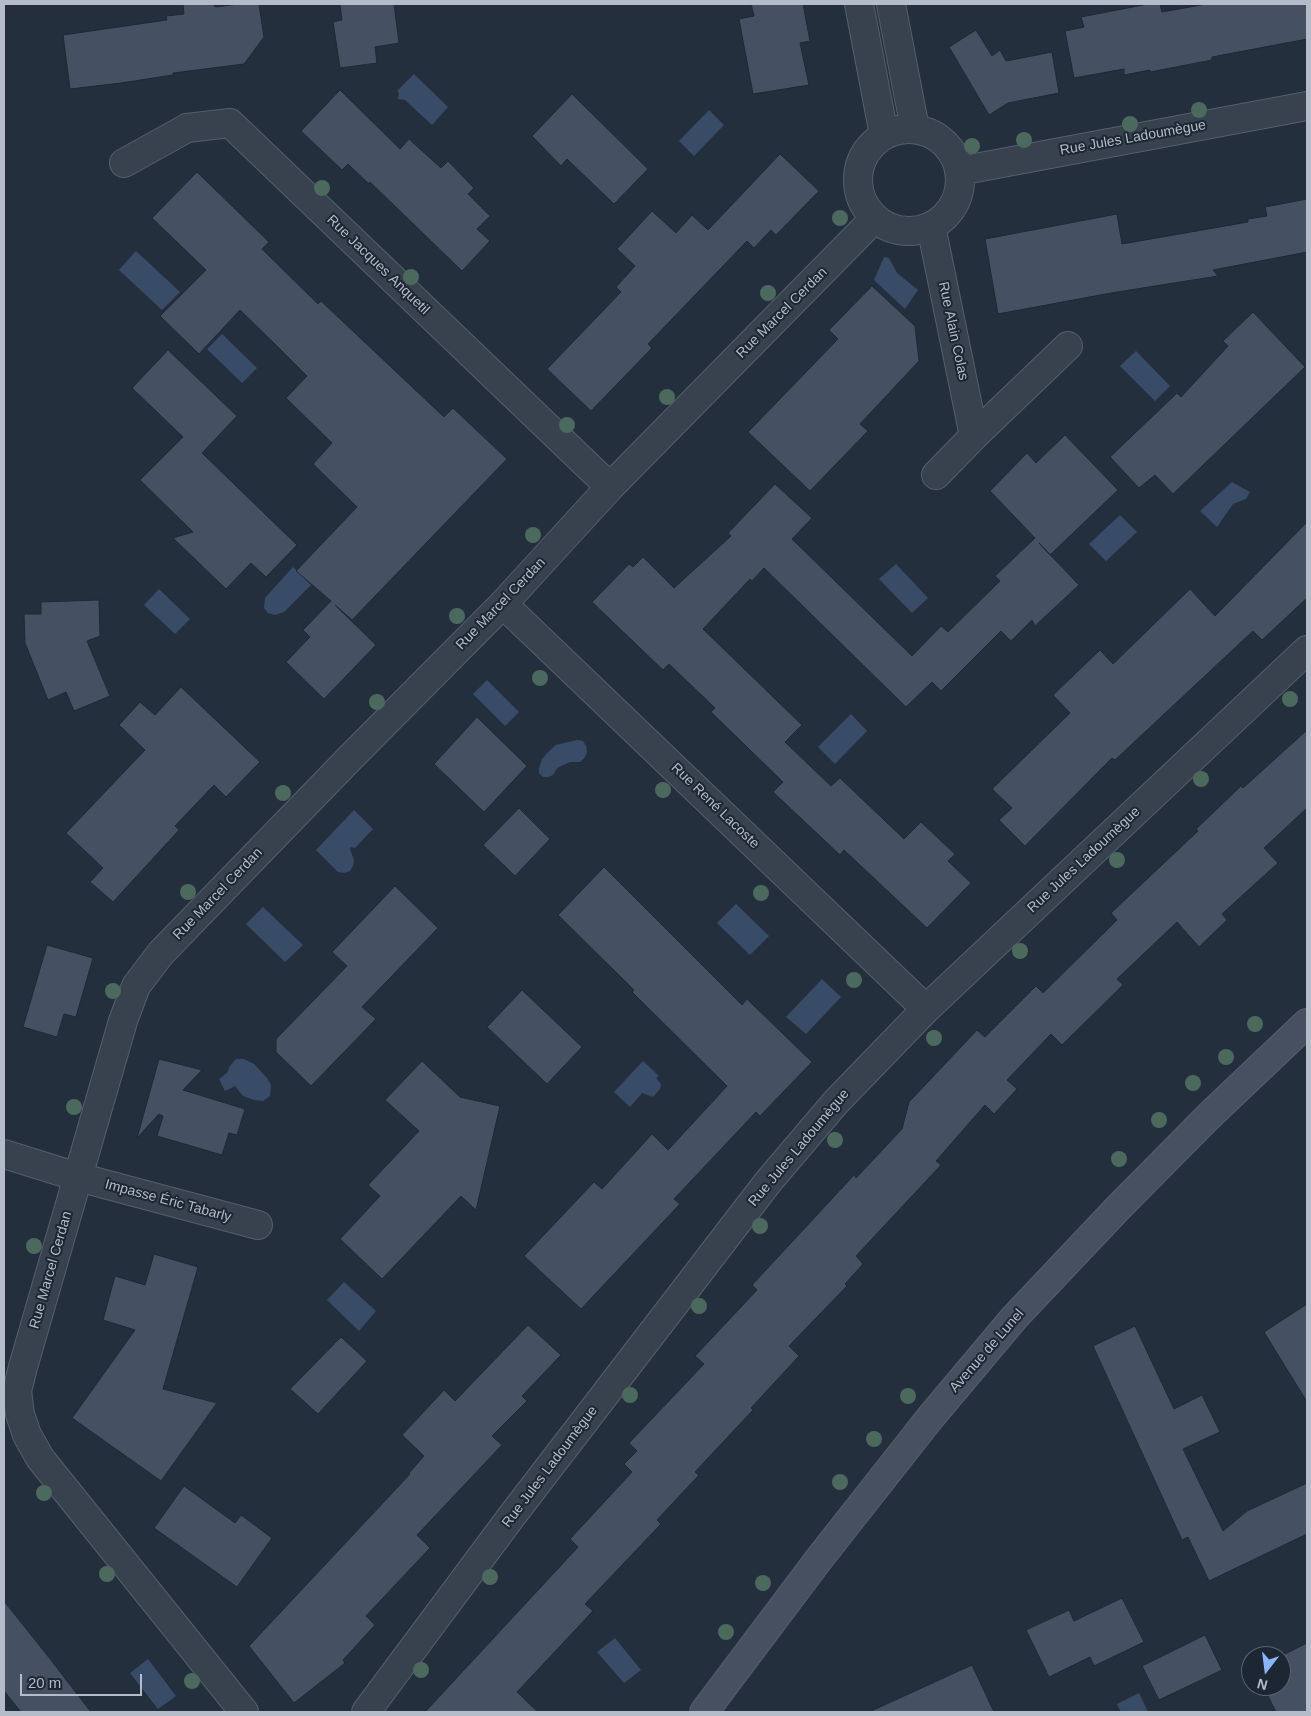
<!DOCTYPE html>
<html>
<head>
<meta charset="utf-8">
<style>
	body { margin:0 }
	#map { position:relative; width:1311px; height:1716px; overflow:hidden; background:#242f3e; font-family:Arial,sans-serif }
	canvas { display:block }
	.frame { position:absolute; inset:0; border:5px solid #b4bcc9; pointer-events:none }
	.north { position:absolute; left:1241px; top:1646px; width:50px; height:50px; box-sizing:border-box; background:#1d2633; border:1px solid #59626f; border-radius:50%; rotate:195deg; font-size:14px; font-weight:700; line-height:20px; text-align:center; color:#b4bcc9 }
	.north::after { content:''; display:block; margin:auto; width:18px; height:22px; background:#8ab4f8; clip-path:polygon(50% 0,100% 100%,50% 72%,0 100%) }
	.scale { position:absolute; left:20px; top:1674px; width:122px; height:22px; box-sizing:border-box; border:2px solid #b4bcc9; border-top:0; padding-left:6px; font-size:15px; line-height:18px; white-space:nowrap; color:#b4bcc9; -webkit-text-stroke:4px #1d2633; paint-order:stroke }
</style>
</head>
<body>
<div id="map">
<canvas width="1311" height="1716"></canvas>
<div class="frame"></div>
<div class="north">N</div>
<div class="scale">20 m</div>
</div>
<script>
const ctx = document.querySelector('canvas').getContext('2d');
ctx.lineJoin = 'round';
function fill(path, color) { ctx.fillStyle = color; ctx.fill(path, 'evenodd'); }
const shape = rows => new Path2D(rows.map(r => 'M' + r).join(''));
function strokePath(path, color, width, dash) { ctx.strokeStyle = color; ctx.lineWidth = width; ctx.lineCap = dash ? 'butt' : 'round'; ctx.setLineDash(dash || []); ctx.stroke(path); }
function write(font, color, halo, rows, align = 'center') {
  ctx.font = font + ' Arial,sans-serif'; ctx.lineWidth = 4; ctx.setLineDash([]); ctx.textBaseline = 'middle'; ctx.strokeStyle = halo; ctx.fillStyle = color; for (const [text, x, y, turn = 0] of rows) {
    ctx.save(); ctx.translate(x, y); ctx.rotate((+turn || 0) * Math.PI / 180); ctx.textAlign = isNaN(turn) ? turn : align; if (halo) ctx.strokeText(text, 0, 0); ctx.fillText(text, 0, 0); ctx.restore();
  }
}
const water = shape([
	[414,74,448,107,432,125,405,100,398,99,399,93,397,91],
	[709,110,724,125,694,156,679,141],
	[136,251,180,292,162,310,119,270],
	[884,257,889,258,897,273,918,290,905,309,874,280],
	[222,334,257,368,242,383,207,349],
	[1136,351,1170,386,1155,401,1120,366],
	[1232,482,1250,492,1246,499,1233,504,1217,527,1200,511],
	[1120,515,1137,532,1106,561,1089,544],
	[896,564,928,598,912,613,879,579],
	[293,567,311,585,284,612,275,615,268,613,264,608,265,598],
	[159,589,190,619,175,634,144,605],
	[487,680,519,712,505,726,473,694],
	[851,714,867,731,835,764,818,747],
	[577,740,583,741,586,746,587,752,585,757,580,762,570,762,557,768,553,775,548,777,543,777,539,773,539,768,542,759,547,753,556,745],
	[354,810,373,829,355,848,351,847,350,849,354,860,353,866,350,871,344,873,338,872,316,850],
	[736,904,769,936,750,955,717,923],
	[263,907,303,945,285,962,246,924],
	[822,979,841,997,806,1034,786,1017],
	[236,1059,244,1059,254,1064,267,1078,271,1085,270,1096,263,1101,254,1100,243,1096,235,1086,225,1091,219,1079,227,1073,230,1066],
	[643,1061,659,1076,656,1078,661,1084,660,1089,653,1097,642,1093,630,1107,614,1092],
	[344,1282,376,1311,359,1331,327,1300],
	[615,1638,641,1670,624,1683,597,1652],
	[148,1659,176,1696,158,1709,130,1673],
	[1139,1693,1148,1712,1121,1712,1117,1704]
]);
const building = shape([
	[183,4,212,4,216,7,238,4,259,4,264,37,244,64,173,73,173,75,121,83,70,89,63,35,167,20,166,16,184,14,183,4],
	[340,4,394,4,399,43,375,47,377,63,340,68,333,22,342,20,340,4],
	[751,4,803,4,810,41,800,43,809,85,753,94,739,19,754,16,751,4],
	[1148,4,1160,4,1162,12,1206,4,1307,4,1307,39,1212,57,1212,60,1150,72,1150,70,1124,75,1124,69,1074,78,1065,31,1084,27,1081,17,1148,4],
	[976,30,992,56,1000,50,1006,61,1052,52,1059,93,1008,103,989,115,949,47,976,30],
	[340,90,400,149,409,139,441,168,448,161,474,188,468,194,490,216,477,229,490,241,462,271,370,182,369,184,348,164,342,170,301,131,340,90],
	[572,94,648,169,614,204,567,159,561,166,532,136,572,94],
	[780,154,819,191,776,235,771,230,754,248,747,241,648,344,652,348,591,411,547,369,621,292,616,287,635,266,617,249,652,211,676,233,692,215,708,230,780,154],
	[197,172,269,242,262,249,318,304,321,301,444,417,453,408,507,459,352,620,335,605,376,645,324,699,286,662,310,637,303,630,331,601,296,571,357,507,313,464,332,443,286,398,307,376,278,347,240,310,199,354,160,316,206,270,152,218,197,172],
	[1307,199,1307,252,1213,270,1218,276,1111,293,998,314,985,239,1117,214,1122,244,1248,222,1248,219,1267,216,1265,207,1307,199],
	[872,286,915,326,919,361,860,424,868,431,810,491,748,432,838,339,829,330,872,286],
	[1253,312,1305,367,1173,494,1155,475,1139,488,1110,457,1177,393,1181,397,1228,346,1223,341,1253,312],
	[168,350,237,416,202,453,297,545,266,577,251,563,226,589,173,538,193,532,140,480,183,437,132,388,168,350],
	[1065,435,1118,490,1050,555,1039,543,1079,585,1035,626,1032,620,1011,641,1001,631,941,691,932,682,906,707,764,568,752,581,750,579,703,629,802,725,785,742,831,786,840,778,904,839,921,822,955,854,948,861,971,883,927,928,844,850,840,855,773,792,783,782,711,712,715,708,669,664,663,670,592,602,629,564,633,567,643,557,674,588,731,536,728,533,775,484,812,518,792,539,912,656,941,626,948,632,1000,581,995,576,1035,538,990,491,1027,453,1036,463,1065,435],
	[1307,522,1307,598,1262,640,1253,631,1115,760,1112,758,1025,846,999,820,1012,808,992,789,1070,713,1053,695,1100,650,1113,664,1190,589,1215,616,1307,522],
	[99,600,100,636,87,641,110,696,74,711,66,692,48,700,25,643,24,614,41,614,41,602,99,600],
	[181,687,260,762,226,797,214,785,175,826,179,830,113,902,90,882,103,868,66,833,145,750,119,725,140,702,155,715,181,687],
	[477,717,527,766,484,812,434,764,477,717],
	[1307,730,1307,808,1264,848,1278,863,1222,914,1227,920,1199,947,1177,922,1117,979,1123,985,1062,1045,1051,1034,1007,1080,1017,1089,994,1114,985,1105,936,1161,941,1165,856,1256,863,1264,845,1284,847,1286,789,1346,799,1356,751,1408,753,1410,695,1472,699,1475,657,1520,661,1524,585,1604,593,1611,517,1692,538,1712,425,1712,578,1547,570,1539,632,1472,624,1464,637,1451,629,1443,704,1364,695,1356,757,1290,752,1285,854,1175,856,1178,902,1129,909,1102,977,1030,985,1037,1036,986,1043,993,1117,920,1111,913,1198,831,1196,829,1241,786,1243,788,1307,730],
	[519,808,550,839,515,876,483,845,519,808],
	[604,867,742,1005,747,999,812,1062,760,1116,756,1112,674,1199,680,1204,581,1309,524,1256,594,1182,602,1189,652,1134,668,1150,727,1086,632,992,634,990,558,915,604,867],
	[395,886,438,928,362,1007,376,1019,311,1086,276,1052,276,1039,347,966,332,952,395,886],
	[47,945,93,958,76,1017,64,1014,57,1037,23,1027,47,945],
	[522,990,582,1047,547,1084,487,1027,522,990],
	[159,1059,202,1070,183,1090,245,1109,237,1135,229,1133,222,1155,157,1136,163,1116,159,1114,137,1138,159,1059],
	[422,1061,460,1097,500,1106,476,1210,461,1196,382,1279,340,1239,380,1196,368,1185,419,1131,385,1100,422,1061],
	[154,1254,198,1267,163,1389,217,1403,161,1481,72,1418,135,1330,103,1320,115,1276,145,1285,154,1254],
	[1307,1304,1307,1402,1264,1332,1307,1304],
	[528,1325,561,1355,522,1396,527,1401,492,1436,502,1445,417,1535,430,1548,366,1616,375,1625,343,1660,345,1663,294,1703,249,1646,410,1474,409,1473,424,1456,402,1435,444,1390,455,1401,528,1325],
	[1135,1326,1174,1409,1202,1395,1220,1432,1183,1449,1223,1531,1247,1511,1307,1483,1307,1534,1209,1581,1188,1537,1182,1540,1093,1346,1135,1326],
	[341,1337,367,1361,318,1414,290,1389,341,1337],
	[184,1486,235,1523,241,1515,272,1538,237,1587,154,1528,184,1486],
	[1122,1598,1144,1642,1094,1666,1090,1657,1049,1677,1026,1630,1069,1610,1074,1621,1122,1598],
	[4,1601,47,1655,91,1712,21,1712,4,1691,4,1601],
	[1205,1635,1222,1670,1159,1700,1142,1666,1205,1635],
	[1307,1643,1307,1712,1276,1712,1263,1686,1281,1686,1281,1656,1307,1643],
	[972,1665,994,1712,869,1712,972,1665]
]);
const minor = shape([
	[859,4,884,135],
	[891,4,915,129],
	'858 180a51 51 0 1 1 102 0a51 51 0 1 1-102 0Z',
	[124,163,187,128,230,123,610,487],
	[959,171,1307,106],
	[931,226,974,436,936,475],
	[974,436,1068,346],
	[503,604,926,1009],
	[4,1154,78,1177,258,1225],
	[244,1712,40,1458,27,1435,20,1414,17,1391,23,1367,123,1021,136,986,161,953,351,757,503,604,610,487,875,218],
	[366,1712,511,1517,768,1182,836,1102,926,1009,1307,650]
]);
const secondary = shape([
	[704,1712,819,1559,930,1418,1014,1318,1117,1209,1209,1116,1307,1023]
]);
const trees = [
	[1199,110],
	[1130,124],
	[1024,140],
	[972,146],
	[322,188],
	[840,218],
	[411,277],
	[768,293],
	[667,397],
	[567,425],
	[533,535],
	[457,616],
	[540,678],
	[1290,699],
	[377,702],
	[1201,779],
	[663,790],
	[283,793],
	[1117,860],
	[188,892],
	[761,893],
	[1020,951],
	[854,980],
	[113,991],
	[1255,1024],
	[934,1038],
	[1226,1057],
	[1193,1083],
	[74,1107],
	[1159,1120],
	[835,1140],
	[1119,1159],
	[760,1226],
	[34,1246],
	[699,1306],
	[630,1395],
	[908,1396],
	[874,1439],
	[840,1482],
	[44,1493],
	[107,1574],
	[490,1577],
	[763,1583],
	[726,1632],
	[421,1670],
	[192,1681]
];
const streetNames = [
	["Rue Jules Ladoumègue",1133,138,-10],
	["Rue Jacques Anquetil",378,265,44],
	["Rue Marcel Cerdan",782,313,-45],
	["Rue Alain Colas",953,331,78],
	["Rue Marcel Cerdan",501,604,-46],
	["Rue René Lacoste",715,806,44],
	["Rue Jules Ladoumègue",1084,860,-43],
	["Rue Marcel Cerdan",218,894,-46],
	["Rue Jules Ladoumègue",799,1148,-50],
	["Impasse Éric Tabarly",168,1201,15],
	["Rue Marcel Cerdan",51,1270,-74],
	["Avenue de Lunel",987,1351,-49],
	["Rue Jules Ladoumègue",550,1467,-53]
];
fill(water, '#394c67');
fill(building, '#455162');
strokePath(building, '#1f2835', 1);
strokePath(minor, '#565f6c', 30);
strokePath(secondary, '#565f6c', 30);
strokePath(minor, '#38414e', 28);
strokePath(secondary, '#465061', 28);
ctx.fillStyle = '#4b6a5d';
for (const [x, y] of trees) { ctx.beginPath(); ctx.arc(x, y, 8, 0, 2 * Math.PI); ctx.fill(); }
write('14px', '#b4bcc9', '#1d2633', streetNames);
</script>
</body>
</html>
